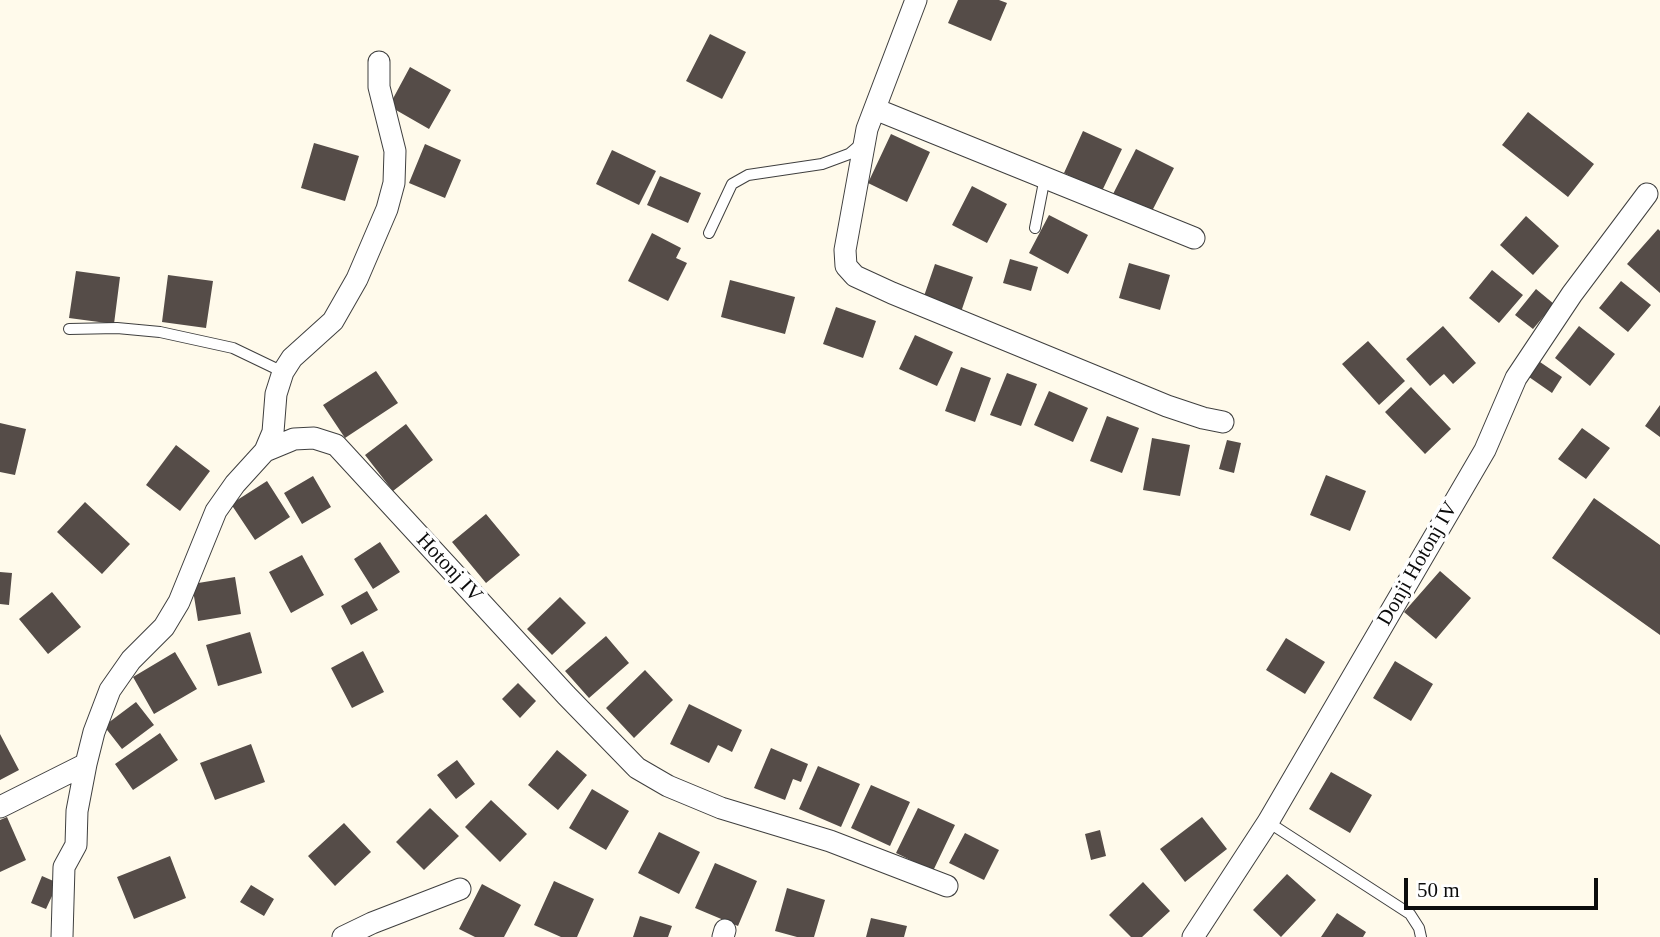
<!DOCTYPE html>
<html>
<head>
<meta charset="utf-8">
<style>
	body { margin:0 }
	#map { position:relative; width:1660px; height:937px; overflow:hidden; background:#fffaeb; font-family:"Times New Roman",serif }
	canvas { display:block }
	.scale { position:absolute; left:1404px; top:878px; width:194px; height:32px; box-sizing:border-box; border:4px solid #0c0c0c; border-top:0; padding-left:9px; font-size:21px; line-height:24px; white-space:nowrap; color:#0c0c0c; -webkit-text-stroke:5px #fff; paint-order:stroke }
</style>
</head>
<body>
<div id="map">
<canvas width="1660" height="937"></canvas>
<div class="scale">50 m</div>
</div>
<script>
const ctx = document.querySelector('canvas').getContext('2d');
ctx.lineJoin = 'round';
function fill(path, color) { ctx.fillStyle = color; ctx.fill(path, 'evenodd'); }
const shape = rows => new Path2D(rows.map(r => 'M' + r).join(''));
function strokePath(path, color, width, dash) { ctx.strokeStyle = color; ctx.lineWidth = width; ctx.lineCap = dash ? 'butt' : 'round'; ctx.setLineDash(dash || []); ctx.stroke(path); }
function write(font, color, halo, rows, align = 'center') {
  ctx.font = font + ' "Times New Roman",serif'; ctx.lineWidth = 7; ctx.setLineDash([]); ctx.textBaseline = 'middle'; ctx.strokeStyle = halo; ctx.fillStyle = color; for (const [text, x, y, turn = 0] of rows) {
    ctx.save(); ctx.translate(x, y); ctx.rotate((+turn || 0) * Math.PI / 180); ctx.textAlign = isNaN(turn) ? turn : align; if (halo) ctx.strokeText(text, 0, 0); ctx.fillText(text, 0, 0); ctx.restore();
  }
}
const building = shape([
	[958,0,999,0,1007,3,991,41,948,23],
	[710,34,746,52,722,99,686,81],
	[410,67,451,90,429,129,389,106],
	[1528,112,1594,164,1568,197,1502,145],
	[1083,131,1122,149,1102,191,1064,173],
	[891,134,930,152,907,202,868,183],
	[314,143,359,156,345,201,301,188],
	[425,144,461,160,445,198,409,183],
	[1136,149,1174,168,1151,213,1113,194],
	[612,150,656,171,639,205,596,184],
	[660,176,701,193,688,223,647,205],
	[972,186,1007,204,987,243,952,225],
	[1049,215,1088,235,1068,274,1029,253],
	[1526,216,1559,246,1533,275,1500,245],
	[1658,229,1660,231,1660,293,1627,264],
	[652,233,681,248,676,258,687,263,668,301,628,281],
	[1010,259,1038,267,1031,291,1003,283],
	[1129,263,1170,275,1160,310,1119,298],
	[935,264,973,277,961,312,923,299],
	[1492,270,1523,295,1499,323,1469,298],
	[76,271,120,277,114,324,69,318],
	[168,275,213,281,206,328,162,322],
	[730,280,795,297,785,334,721,317],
	[1621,281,1651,305,1628,332,1599,308],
	[1536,289,1554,304,1533,329,1515,315],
	[836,307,876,321,863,358,823,344],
	[1443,326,1476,363,1453,384,1444,374,1430,386,1406,359],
	[1579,326,1615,354,1590,386,1555,358],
	[915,335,953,352,937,386,899,369],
	[1368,341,1405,381,1379,405,1342,364],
	[1540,362,1562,377,1552,393,1529,377],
	[961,367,991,378,975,422,945,411],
	[376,371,398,403,345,438,323,405],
	[1007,373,1037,384,1021,426,990,415],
	[1411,387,1451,429,1425,454,1385,412],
	[1049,391,1088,408,1073,442,1034,425],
	[1660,405,1660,437,1645,426],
	[1107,416,1139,428,1122,473,1090,461],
	[0,423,26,429,15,475,0,472],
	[406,424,433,460,393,491,365,455],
	[1582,428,1610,448,1586,479,1558,459],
	[1152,438,1190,445,1180,496,1143,490],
	[1227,440,1241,443,1234,473,1219,469],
	[176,445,210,471,180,511,146,485],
	[1326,475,1366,491,1350,531,1310,515],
	[313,476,331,507,302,524,284,493],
	[267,481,290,517,255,540,231,504],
	[1594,498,1660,545,1660,635,1552,558],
	[85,502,130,544,102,574,57,532],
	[486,514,520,555,486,583,452,542],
	[380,542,400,572,373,589,354,559],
	[302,555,324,595,291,613,269,572],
	[1440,571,1471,598,1436,639,1404,612],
	[0,572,12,573,9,605,0,604],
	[235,577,241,614,198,621,192,584],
	[367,591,378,610,351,625,341,606],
	[52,592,81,627,48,654,19,619],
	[560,597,586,623,552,655,527,629],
	[250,632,262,673,218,686,206,645],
	[606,636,629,663,589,698,565,671],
	[1286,638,1325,662,1305,694,1266,670],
	[363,651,384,692,352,708,331,668],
	[175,652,197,689,154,714,133,677],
	[1395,661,1433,684,1411,721,1373,698],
	[645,670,673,700,634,738,606,708],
	[518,683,536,701,520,718,502,699],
	[136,702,154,725,122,749,104,726],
	[689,704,742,730,732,752,718,745,709,763,670,744],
	[160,733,178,760,133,790,115,764],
	[0,734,19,770,0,780],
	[251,744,265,782,215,800,200,763],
	[771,748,808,764,801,782,793,779,785,800,754,788],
	[557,750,587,775,558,810,528,785],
	[457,760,475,784,456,799,437,775],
	[818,766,860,784,841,827,799,809],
	[1331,772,1372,795,1350,833,1309,809],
	[871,785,910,802,890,846,851,828],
	[592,789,629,811,606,850,569,828],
	[491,800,527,834,500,862,465,827],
	[430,808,459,836,424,870,396,842],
	[918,808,955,825,933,871,896,853],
	[7,817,26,860,0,872,0,820],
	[1202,817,1227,849,1185,882,1160,849],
	[344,823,371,852,335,886,308,856],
	[1100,830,1106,856,1091,860,1085,834],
	[659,832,700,852,679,894,638,873],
	[965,833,999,850,984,880,949,863],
	[170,856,186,898,134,919,117,877],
	[715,863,757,881,738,926,695,908],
	[1287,874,1316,900,1281,937,1253,910],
	[42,876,58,883,46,909,31,903],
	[554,881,594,899,577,937,561,937,534,925],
	[1143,882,1170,911,1142,937,1131,937,1109,915],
	[482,884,521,905,504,937,475,937,459,929],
	[251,885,274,899,264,916,240,902],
	[787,888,825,900,814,937,797,937,775,931],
	[1337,913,1366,932,1363,937,1321,937],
	[640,916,672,926,668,937,633,937],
	[871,918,907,926,904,937,866,937]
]);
const service = shape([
	[1035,228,1045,177],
	[709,233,732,184,748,175,822,164,849,154,863,142],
	[69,329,117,328,160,332,233,348,283,372],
	[1268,822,1410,914,1419,928,1421,937]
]);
const minor = shape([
	[916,0,867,129,845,250,846,266,855,276,892,293,1167,406,1203,418,1223,422],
	[875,109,1194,238],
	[265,451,273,432,276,394,283,372,292,358,333,321,357,279,387,209,394,183,395,151,379,87,379,62],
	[0,807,86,764,94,732,110,690,131,660,164,627,179,602,216,511,235,484,265,451,294,439,314,438,336,445,566,695,637,768,668,786,721,808,830,841,947,886],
	[62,937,64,867,76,845,77,811,86,764],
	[343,937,372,923,460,889],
	[723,937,725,930],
	[1193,937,1268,822,1485,450,1516,378,1572,294,1647,194]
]);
const streetNames = [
	["Donji Hotonj IV",1418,564,-60],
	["Hotonj IV",449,568,47]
];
fill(building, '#554c48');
strokePath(service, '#3f3f3f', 12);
strokePath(minor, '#3f3f3f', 23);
strokePath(service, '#fff', 10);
strokePath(minor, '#fff', 21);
write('21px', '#0c0c0c', '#fff', streetNames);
</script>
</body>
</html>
